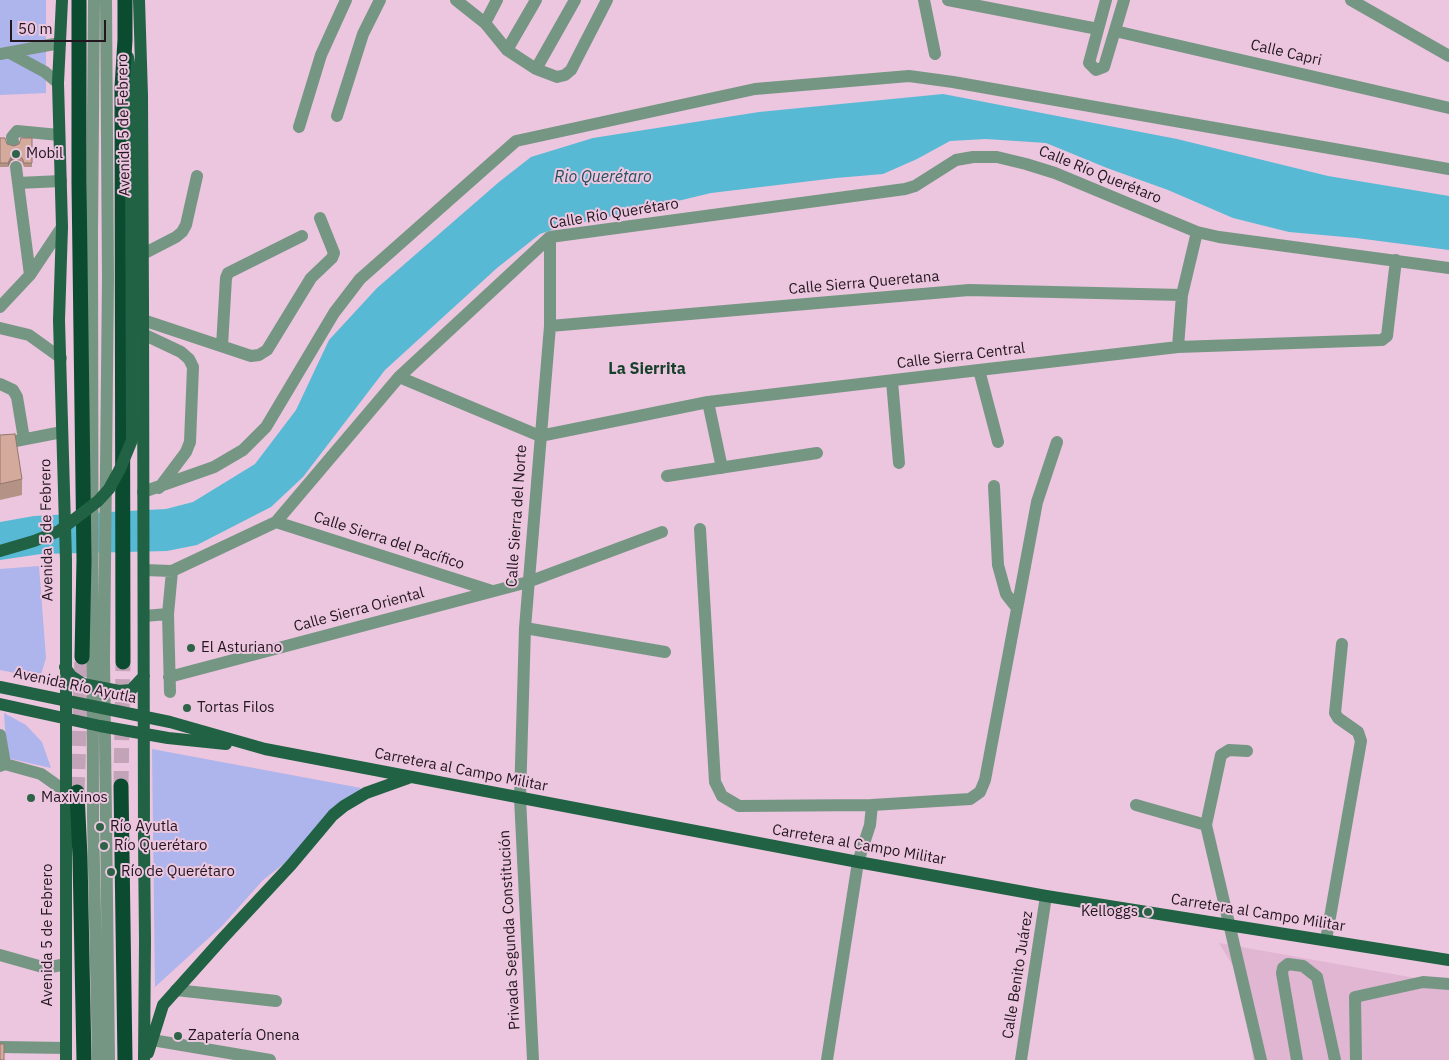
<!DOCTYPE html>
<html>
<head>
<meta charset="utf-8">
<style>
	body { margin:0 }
	#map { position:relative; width:1449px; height:1060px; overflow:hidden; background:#ebc6de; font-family:"IBM Plex Sans",sans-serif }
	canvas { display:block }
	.scale { position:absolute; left:10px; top:20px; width:96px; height:22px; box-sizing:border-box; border:2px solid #23161f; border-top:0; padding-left:6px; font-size:15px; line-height:18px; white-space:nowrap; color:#23161f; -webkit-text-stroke:4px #ebc6de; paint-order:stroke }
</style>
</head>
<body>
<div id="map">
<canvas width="1449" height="1060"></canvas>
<div class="scale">50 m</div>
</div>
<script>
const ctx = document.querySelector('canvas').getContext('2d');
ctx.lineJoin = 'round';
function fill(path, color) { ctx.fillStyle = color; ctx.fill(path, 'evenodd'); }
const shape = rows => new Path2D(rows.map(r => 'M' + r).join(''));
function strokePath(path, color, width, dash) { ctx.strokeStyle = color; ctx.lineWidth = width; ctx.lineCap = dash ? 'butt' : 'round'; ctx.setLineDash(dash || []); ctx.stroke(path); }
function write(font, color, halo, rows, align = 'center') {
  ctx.font = font + ' "IBM Plex Sans",sans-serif'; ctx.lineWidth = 4; ctx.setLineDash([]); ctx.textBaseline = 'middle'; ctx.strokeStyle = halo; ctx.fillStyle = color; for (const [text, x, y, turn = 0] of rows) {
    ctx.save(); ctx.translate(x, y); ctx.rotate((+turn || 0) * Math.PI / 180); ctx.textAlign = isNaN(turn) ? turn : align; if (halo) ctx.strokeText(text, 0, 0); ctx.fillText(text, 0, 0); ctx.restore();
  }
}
const built = shape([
	[1219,943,1449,984,1449,1060,1253,1060,1245,986]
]);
const green = shape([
	[0,0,46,0,46,93,0,95],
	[39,566,46,658,40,678,0,670,0,569],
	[4,713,26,725,42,742,51,768,7,758],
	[152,749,361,788,308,845,263,880,222,926,155,987]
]);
const water = shape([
	[943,94,1177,139,1328,176,1449,196,1449,250,1356,238,1289,232,1233,218,1168,190,1107,168,1046,143,986,139,950,141,917,159,883,174,836,178,711,193,636,211,560,227,540,234,497,268,385,370,303,477,271,507,197,545,167,551,41,554,0,560,0,522,34,516,166,509,193,502,255,464,296,410,329,340,377,288,499,182,531,157,593,138,759,112]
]);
const highwayTunnel = shape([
	[121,786,123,662],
	[77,792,82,657]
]);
const minor = shape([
	[94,0,92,234,93,818,98,1060],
	[106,0,108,278,104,660,109,1060],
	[456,0,485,23,507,50,536,69,557,77,565,75,571,70,607,0],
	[924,0,935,54],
	[948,0,1098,29],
	[1106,0,1089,63,1096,70,1104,67,1124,0],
	[1351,0,1449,56],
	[485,23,497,0],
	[1115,31,1449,108],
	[507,50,536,0],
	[10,53,45,72,58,83],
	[0,54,60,43],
	[536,69,575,0],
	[337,116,363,34,380,0],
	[299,127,321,55,346,0],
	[13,142,12,137,17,131,59,135],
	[16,167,30,275],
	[18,183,61,181],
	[143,254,176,237,182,232,186,225,197,176],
	[0,307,30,275,62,227],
	[143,320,251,356,259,355,267,350,311,278,332,258,334,253,320,218],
	[550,326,969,290,1182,295],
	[0,328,29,335,61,358],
	[143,334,181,352,189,359,193,367,190,442,186,452,159,488],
	[222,346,226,278,228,273,302,236],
	[1178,347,1182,295,1197,232],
	[979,370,998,442],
	[399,377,540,436,708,402,979,370,1178,347,1382,340,1387,336,1396,260],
	[892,381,899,463],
	[0,384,13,390,17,397,24,439],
	[708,402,722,468],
	[0,444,62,432],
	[667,476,817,453],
	[994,486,998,565,1006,594,1017,608],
	[143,492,214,467,243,450,266,427,334,313,360,279,516,141,755,89,909,76,953,82,1449,169],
	[276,522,492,591],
	[700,529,715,782,722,796,739,806,872,805,870,825,858,862,827,1060],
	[144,570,172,571,276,522,399,377,550,237,905,189,915,186,956,160,973,157,997,157,1026,164,1055,173,1197,232,1219,237,1449,268],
	[144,616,168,614],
	[525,628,665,652],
	[169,677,528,582,662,532],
	[170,692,168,614,172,571],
	[0,735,5,764],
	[1247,751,1229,750,1221,755,1206,825,1261,1060],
	[0,766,5,764,41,774,65,791],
	[872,805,970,799,980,792,985,780,1037,502,1057,442],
	[1136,805,1206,825],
	[1326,940,1361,741,1358,732,1338,718,1335,713,1342,644],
	[0,955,46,968,66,964],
	[176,990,276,1001],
	[152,1040,270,1060],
	[0,1047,66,1048],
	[533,1060,520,798,525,628,550,326,550,237],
	[1021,1060,1046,896],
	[1297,1060,1282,973,1283,968,1288,964,1303,966,1317,977,1335,1060],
	[1356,1060,1355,997,1423,982,1449,984]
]);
const major = shape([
	[62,0,58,83,62,227,59,320,66,560,66,1060],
	[139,0,142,95,143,306,144,841,145,941,144,1060],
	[128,57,133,89],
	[65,667,71,676,83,684,119,691,131,690,144,676],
	[0,687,170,722,265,749,858,862,1046,896,1449,960],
	[0,704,100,726,168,738,226,744],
	[148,1053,163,1005,223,938,291,865,333,815,344,806,366,793,408,778]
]);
const highway = shape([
	[79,0,79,183,84,560,82,657],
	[123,662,122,87,125,40,125,0],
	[121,786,125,1060],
	[77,792,80,857,84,1060]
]);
const majorBridge = shape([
	[0,551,34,541,59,531,98,501,109,489,120,469,132,440,131,150,133,89]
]);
const wall = shape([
	[0,138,7,144,14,146,32,138,32,167,24,167,22,162,15,159,11,161,8,167,0,167],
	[0,435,22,479,22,495,0,500]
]);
const shadedWall = shape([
	[15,155,15,159,11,161,8,167,8,163,11,157]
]);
const building = shape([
	[0,138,5,138,7,144,14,146,19,144,21,138,32,138,32,163,24,163,22,158,15,155,11,157,8,163,0,163,0,138],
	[15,434,22,479,0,484,0,435,15,434],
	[0,1044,4,1044,4,1060,0,1060,0,1044]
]);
const markers = [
	[16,154,5,"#2e6348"],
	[191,648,5,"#2e6348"],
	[187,708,5,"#2e6348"],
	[31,798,5,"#2e6348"],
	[100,827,5,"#2e6348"],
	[104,846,5,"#2e6348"],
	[111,872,5,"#2e6348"],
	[1148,912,5,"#2e6348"],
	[178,1036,5,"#2e6348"]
];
const streetNames = [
	["Calle Capri",1286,53,13],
	["Avenida 5 de Febrero",124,125,-91],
	["Calle Río Querétaro",1100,175,22],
	["Calle Río Querétaro",614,214,-9],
	["Calle Sierra Queretana",864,283,-5],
	["Calle Sierra Central",961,356,-7],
	["Calle Sierra del Norte",517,516,-86],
	["Avenida 5 de Febrero",47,530,-91],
	["Calle Sierra del Pacífico",389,541,18],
	["Calle Sierra Oriental",359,610,-15],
	["Avenida Río Ayutla",75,686,12],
	["Carretera al Campo Militar",461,770,11],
	["Carretera al Campo Militar",859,845,10],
	["Carretera al Campo Militar",1258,913,9],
	["Privada Segunda Constitución",510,930,-93],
	["Avenida 5 de Febrero",48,935,-90],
	["Calle Benito Juárez",1018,975,-81]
];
const poiNames = [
	["Mobil",26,154],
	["El Asturiano",201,648],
	["Tortas Filos",197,708],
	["Maxivinos",41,798],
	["Río Ayutla",110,827],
	["Río Querétaro",114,846],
	["Río de Querétaro",121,872],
	["Kelloggs",1138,912,"right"],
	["Zapatería Onena",188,1036]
];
const waterNames = [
	["Rio Querétaro",603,177]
];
const neighbourhoodNames = [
	["La Sierrita",647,369]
];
fill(built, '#e1b6d3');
fill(green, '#aeb4ec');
fill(water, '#58b9d5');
strokePath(highwayTunnel, '#c3a3b8', 15, [15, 8]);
strokePath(minor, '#769684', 12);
strokePath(major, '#206243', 12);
strokePath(highway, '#0b4c31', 15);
strokePath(majorBridge, '#206243', 12);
fill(wall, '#b59286');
fill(shadedWall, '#94776d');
fill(building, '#d3aa9c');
strokePath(building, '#94776d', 1);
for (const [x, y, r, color] of markers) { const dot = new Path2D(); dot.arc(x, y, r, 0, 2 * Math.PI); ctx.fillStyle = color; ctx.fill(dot); strokePath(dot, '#ebc6de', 2); }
write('15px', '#23161f', '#ebc6de', streetNames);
write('15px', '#23161f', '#ebc6de', poiNames, 'left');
write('italic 16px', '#254f5c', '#ebc6de', waterNames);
write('bold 16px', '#153f2b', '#ebc6de', neighbourhoodNames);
</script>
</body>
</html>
